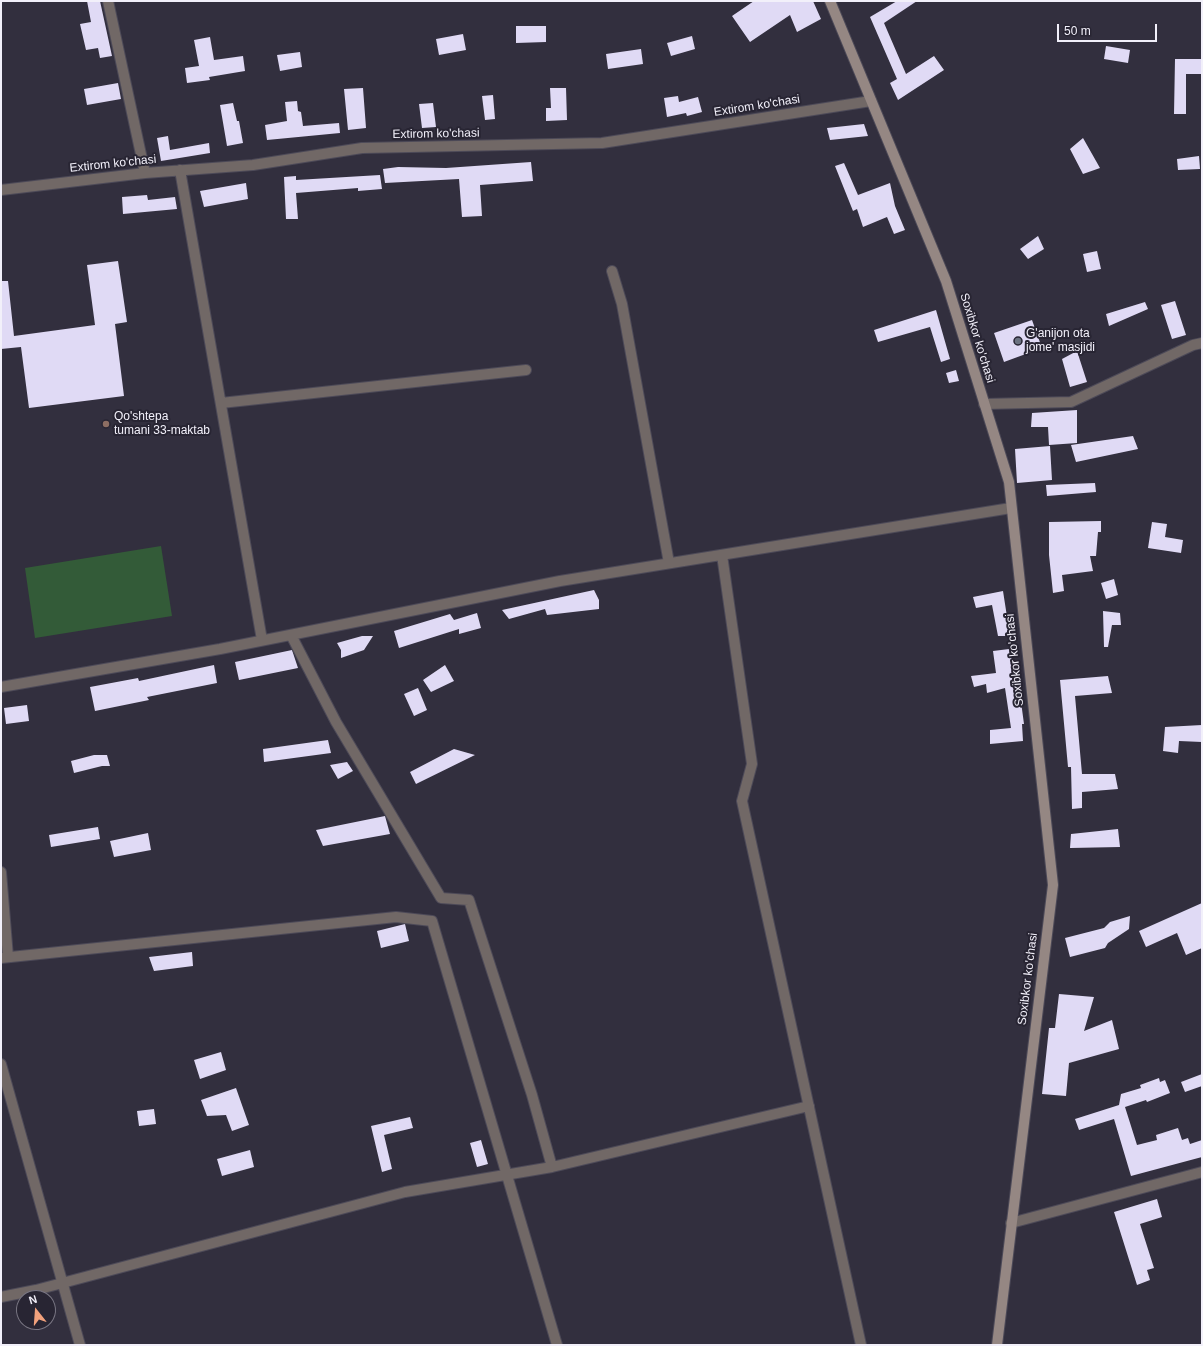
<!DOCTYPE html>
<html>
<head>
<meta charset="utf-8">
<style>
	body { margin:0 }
	#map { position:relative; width:1203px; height:1346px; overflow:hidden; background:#322f3e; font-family:Arial,sans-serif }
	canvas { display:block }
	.frame { position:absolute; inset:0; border:2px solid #f2f0fa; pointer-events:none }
	.north { position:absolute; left:16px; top:1290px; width:40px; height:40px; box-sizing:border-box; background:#282533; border:1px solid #797683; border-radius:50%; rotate:343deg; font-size:11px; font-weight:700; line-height:16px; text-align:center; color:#f2f0fa }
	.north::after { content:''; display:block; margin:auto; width:14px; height:18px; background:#f1a17c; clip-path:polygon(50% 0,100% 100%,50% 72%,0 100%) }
	.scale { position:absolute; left:1057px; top:24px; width:100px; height:18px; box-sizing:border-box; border:2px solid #f2f0fa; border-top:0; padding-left:5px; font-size:12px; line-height:14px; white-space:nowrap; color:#f2f0fa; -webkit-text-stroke:3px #282533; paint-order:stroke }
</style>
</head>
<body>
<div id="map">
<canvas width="1203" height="1346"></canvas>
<div class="frame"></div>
<div class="north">N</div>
<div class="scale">50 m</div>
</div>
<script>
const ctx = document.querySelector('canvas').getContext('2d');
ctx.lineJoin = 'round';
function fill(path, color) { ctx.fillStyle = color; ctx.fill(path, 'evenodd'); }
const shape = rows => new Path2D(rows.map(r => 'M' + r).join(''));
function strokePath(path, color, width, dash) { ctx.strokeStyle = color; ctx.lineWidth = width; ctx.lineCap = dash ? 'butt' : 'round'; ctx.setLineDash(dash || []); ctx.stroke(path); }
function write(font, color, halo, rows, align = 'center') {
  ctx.font = font + ' Arial,sans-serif'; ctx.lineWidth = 4; ctx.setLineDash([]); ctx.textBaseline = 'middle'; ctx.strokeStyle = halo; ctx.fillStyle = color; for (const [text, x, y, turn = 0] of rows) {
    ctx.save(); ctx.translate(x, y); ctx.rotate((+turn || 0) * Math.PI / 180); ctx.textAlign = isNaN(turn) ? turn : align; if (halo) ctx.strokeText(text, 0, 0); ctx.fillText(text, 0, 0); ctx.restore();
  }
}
const green = shape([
	[161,546,172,616,35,638,25,568]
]);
const building = shape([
	[87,1,100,1,112,56,100,58,98,48,86,50,80,24,91,22],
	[754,1,813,1,821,19,797,32,790,15,750,42,732,16],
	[897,1,917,1,884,23,906,74,934,56,944,70,898,100,890,83,897,79,870,17],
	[516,26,546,26,546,42,516,43],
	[463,34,466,50,439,55,436,39],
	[692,36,695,49,671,56,667,43],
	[210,37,214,60,243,56,245,71,209,77,210,80,187,83,185,68,199,66,194,40],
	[1106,46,1130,50,1128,63,1104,59],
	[641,49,643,64,608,69,606,54],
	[300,52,302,67,280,71,277,55],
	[1175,59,1202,59,1202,74,1186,74,1186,114,1174,114],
	[118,83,121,99,87,105,84,89],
	[363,88,366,128,348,130,344,89],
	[550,88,566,88,567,120,546,121,546,108,551,108],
	[493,95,495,119,485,120,482,96],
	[678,96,679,102,698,97,702,112,687,116,686,113,667,117,664,98],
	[297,101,298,111,301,112,303,126,339,123,340,133,267,140,265,125,287,121,285,102],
	[233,103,237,121,239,121,243,143,227,146,220,105],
	[433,103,436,127,422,128,419,104],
	[864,124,868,136,830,140,827,128],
	[168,136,170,150,209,143,210,153,161,161,157,138],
	[1083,138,1100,168,1083,174,1070,149],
	[1199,156,1200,169,1178,170,1177,159],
	[531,162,533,181,480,185,482,216,462,217,459,179,385,183,383,169,398,167,446,168],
	[844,163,858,195,890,183,895,206,905,230,894,234,887,217,863,227,857,209,853,211,835,166],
	[380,175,382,189,358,191,358,188,296,193,298,219,286,219,284,177,296,176,296,180],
	[246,183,248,199,204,207,200,191],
	[147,195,148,200,175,197,177,209,123,214,122,197],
	[1038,236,1044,249,1028,259,1020,249],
	[1097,251,1101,269,1087,272,1083,254],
	[118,261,127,322,115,324,124,396,29,408,21,347,1,349,1,281,8,281,14,336,95,325,87,265],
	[1175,301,1186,335,1172,339,1161,305],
	[1145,302,1148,309,1109,326,1106,314],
	[936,310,950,359,941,362,930,327,878,342,874,330],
	[1032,320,1042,348,1004,362,994,333],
	[1077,351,1087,382,1070,387,1062,359],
	[956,370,959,381,949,383,946,373],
	[1077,410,1077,443,1049,445,1048,427,1031,427,1032,413],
	[1133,436,1138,449,1076,462,1071,445],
	[1050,446,1052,480,1017,483,1015,449],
	[1095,483,1096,492,1047,496,1046,485],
	[1101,521,1101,532,1098,532,1096,556,1090,556,1093,571,1062,575,1064,591,1053,593,1049,555,1049,522],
	[1152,522,1167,524,1165,537,1183,540,1181,553,1148,548],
	[1114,579,1118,595,1106,599,1101,583],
	[594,590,599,600,599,609,547,615,545,609,509,619,502,610],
	[1003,591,1010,636,998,636,992,605,976,608,973,597],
	[1103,611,1120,613,1121,625,1112,625,1108,647,1104,647],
	[477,613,481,628,459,634,459,629,399,648,394,631,450,614,454,620],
	[362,636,373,636,364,650,341,658,341,650,337,643],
	[1009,649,1019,687,1024,724,1022,724,1023,741,990,744,990,730,1011,728,1005,688,987,693,986,684,974,687,971,676,996,673,993,651],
	[292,650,298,668,239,680,235,662],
	[214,665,217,683,147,697,149,700,95,711,90,687,138,678,139,681],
	[445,665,454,681,431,692,423,680],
	[1108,676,1112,693,1075,696,1082,774,1115,774,1118,789,1082,792,1082,808,1072,809,1071,767,1068,767,1060,680],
	[418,688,427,710,414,716,404,694],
	[27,705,29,721,6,724,4,708],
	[1202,725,1202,742,1179,741,1178,753,1163,751,1165,727],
	[328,740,331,753,264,762,263,749],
	[454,749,475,755,416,784,410,772],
	[94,755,107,755,110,766,102,766,74,773,71,761],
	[347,762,353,771,338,779,330,765],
	[385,816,390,834,323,846,316,830],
	[98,827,100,839,51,847,49,835],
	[1118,829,1120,847,1070,848,1071,834],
	[148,833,151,850,114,857,110,841],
	[1202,903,1202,948,1186,955,1177,933,1146,947,1139,931],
	[1130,916,1129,929,1108,943,1105,948,1070,957,1065,938,1104,928,1110,922],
	[405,924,409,941,381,948,377,931],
	[192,952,193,966,154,971,149,957],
	[1059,994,1094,997,1084,1031,1112,1020,1119,1049,1069,1063,1066,1096,1042,1094,1049,1028,1055,1028],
	[221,1052,226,1070,200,1079,194,1060],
	[1202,1074,1202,1086,1185,1092,1181,1082],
	[1159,1078,1160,1082,1165,1080,1170,1093,1147,1102,1146,1100,1125,1107,1137,1145,1157,1140,1156,1135,1178,1128,1182,1140,1188,1138,1190,1144,1202,1140,1202,1157,1131,1176,1114,1119,1079,1130,1075,1119,1119,1105,1121,1094,1141,1088,1140,1085],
	[236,1088,249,1125,232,1131,226,1115,207,1116,201,1100],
	[154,1109,156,1124,139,1126,137,1111],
	[410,1117,413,1128,384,1135,392,1169,382,1172,371,1126],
	[481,1140,488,1164,477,1167,470,1143],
	[250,1150,254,1167,222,1176,217,1159],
	[1157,1199,1162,1217,1140,1224,1154,1268,1147,1270,1150,1280,1137,1285,1114,1212]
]);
const street = shape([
	[108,1,145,173],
	[180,170,262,640],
	[1,190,145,173,253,165,362,148,602,143,871,101],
	[612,271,622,304,669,563],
	[221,403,526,370],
	[984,404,1071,402,1193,345,1202,343],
	[722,555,752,764,742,801,861,1345],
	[291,635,336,722,441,898,469,900,532,1095,552,1167,809,1106],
	[1,687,220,649,560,581,1011,508],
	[1,872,8,957],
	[1,958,396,917,432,921,557,1345],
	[1,1064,80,1345],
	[1011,1223,1202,1172],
	[1,1297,36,1290,405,1192,552,1167]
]);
const secondary = shape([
	[830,1,946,281,1009,482,1053,885,997,1345]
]);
const markers = [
	[1018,341,4,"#6b7280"],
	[106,424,4,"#8d6e63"]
];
const streetNames = [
	["Extirom ko'chasi",757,106,-9],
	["Extirom ko'chasi",436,134,-1],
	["Extirom ko'chasi",113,164,-6],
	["Soxibkor ko'chasi",977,338,73],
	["Soxibkor ko'chasi",1015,660,-96],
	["Soxibkor ko'chasi",1028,979,-83]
];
const poiNames = [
	["G'anijon ota",1026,334],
	["jome' masjidi",1026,348],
	["Qo'shtepa",114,417],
	["tumani 33-maktab",114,431]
];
fill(green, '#335b38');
fill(building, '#e0daf5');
strokePath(street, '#4d4a58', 12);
strokePath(secondary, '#4d4a58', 12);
strokePath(street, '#716866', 10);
strokePath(secondary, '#958783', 10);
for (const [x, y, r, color] of markers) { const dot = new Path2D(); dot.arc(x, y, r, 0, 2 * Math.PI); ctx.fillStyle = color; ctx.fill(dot); strokePath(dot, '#282533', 1.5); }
write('12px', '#f2f0fa', '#282533', streetNames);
write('12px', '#f2f0fa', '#282533', poiNames, 'left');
</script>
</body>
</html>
